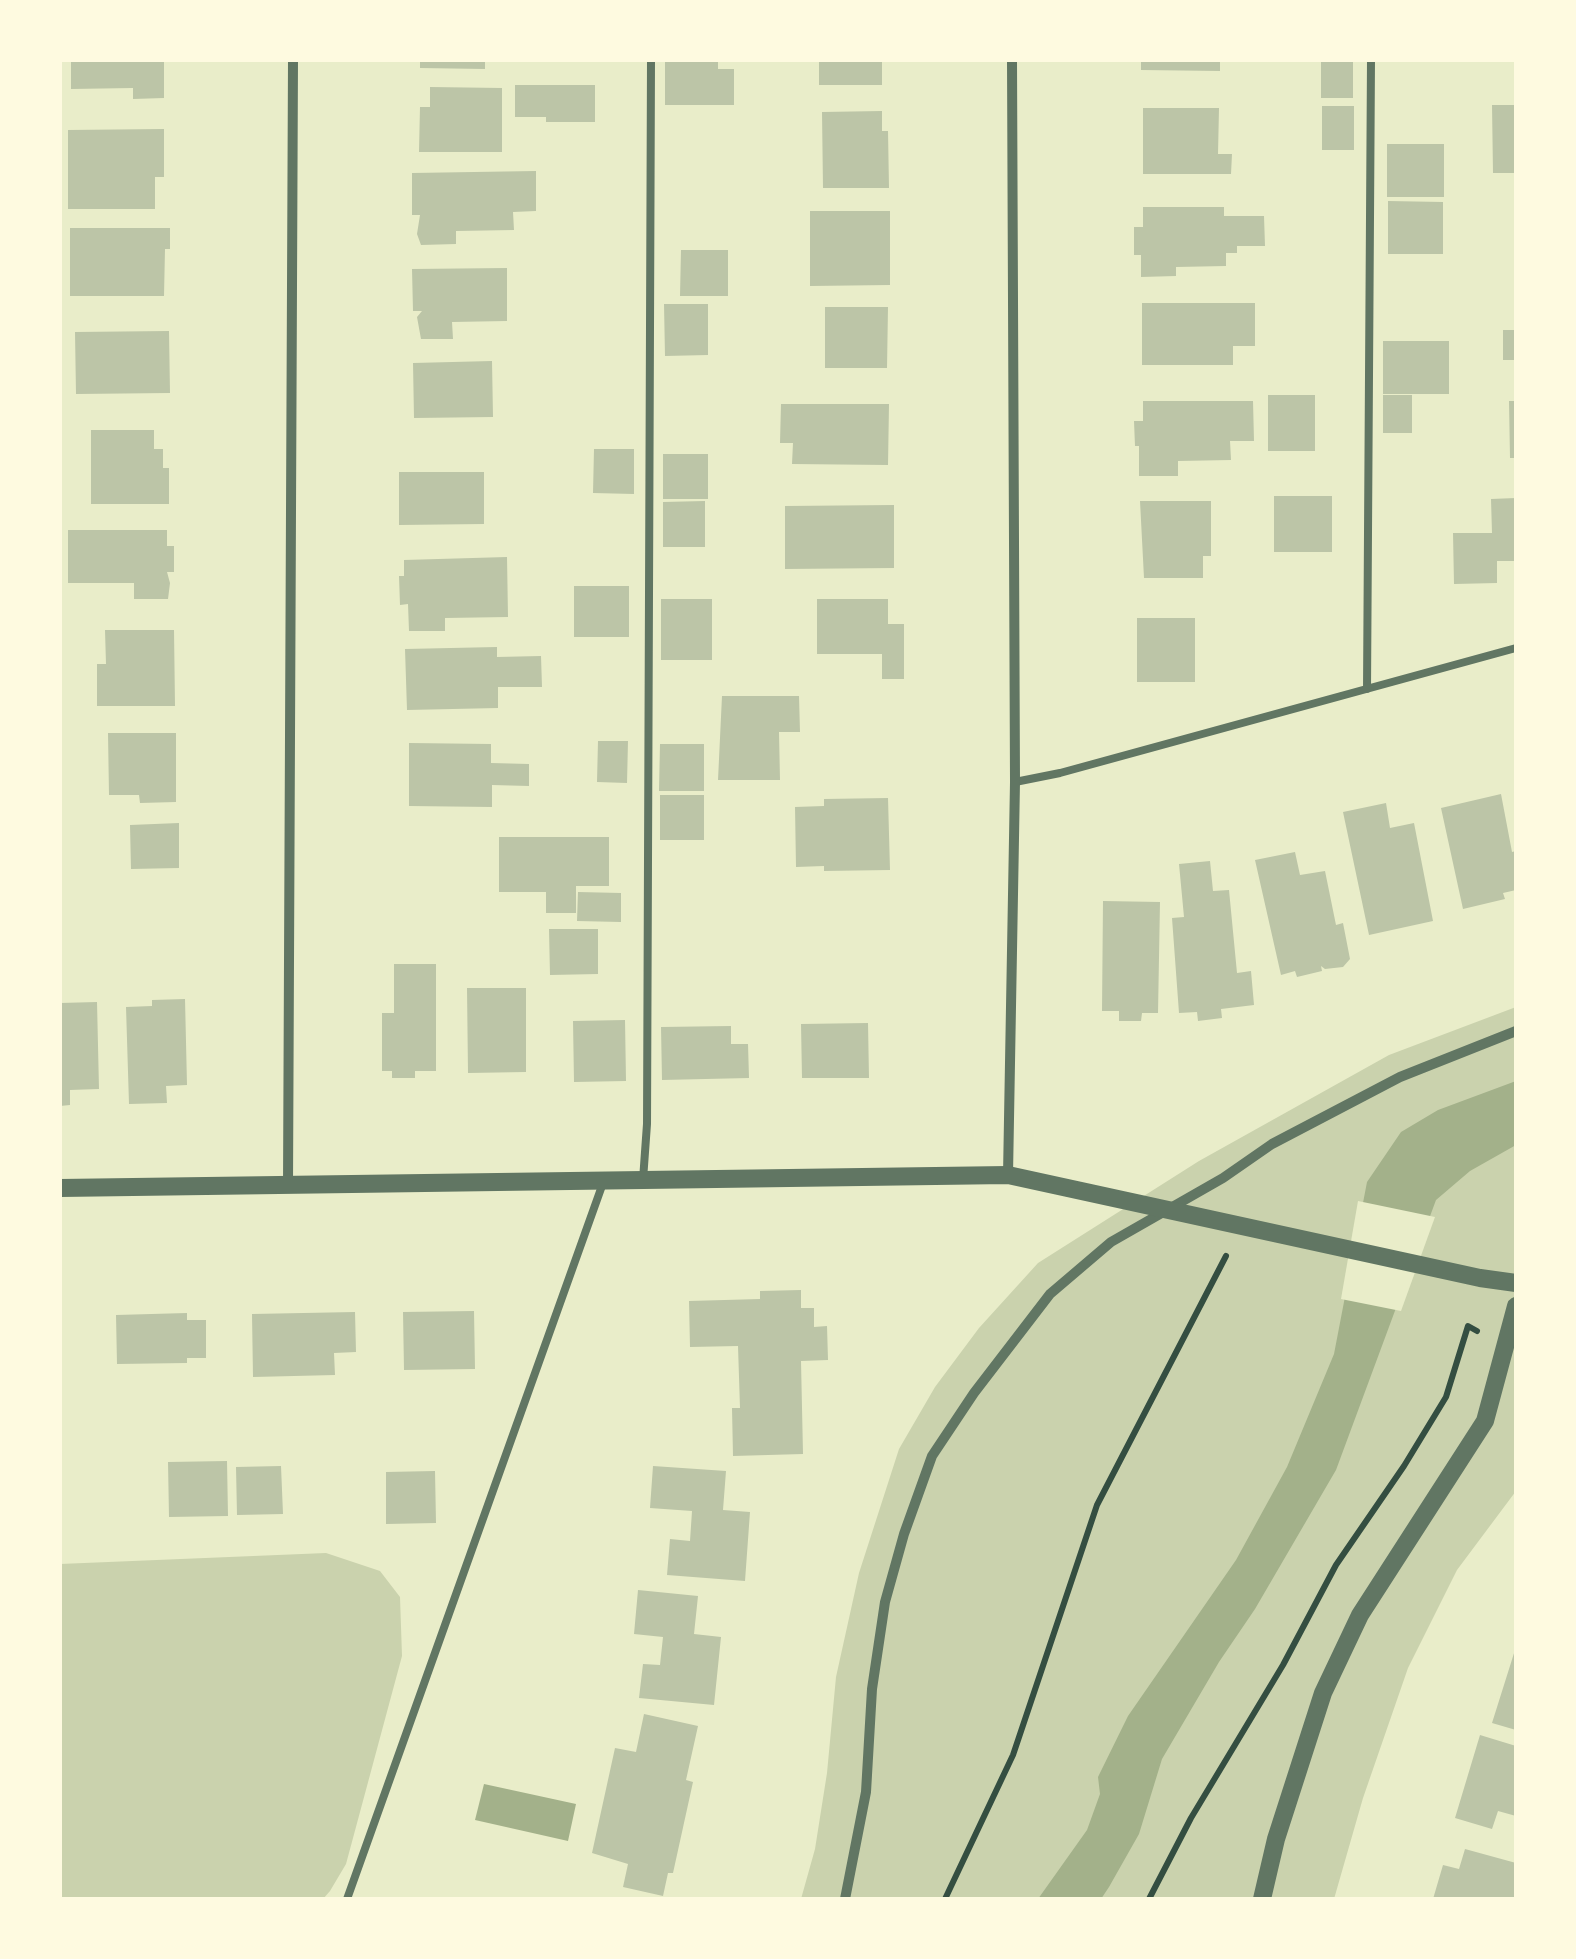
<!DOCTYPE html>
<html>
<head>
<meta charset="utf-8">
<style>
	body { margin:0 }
	#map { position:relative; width:1576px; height:1959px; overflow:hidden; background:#e9edc9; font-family:Ubuntu,sans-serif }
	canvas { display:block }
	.frame { position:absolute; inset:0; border:62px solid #fefae0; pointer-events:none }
</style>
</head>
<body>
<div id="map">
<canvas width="1576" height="1959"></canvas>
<div class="frame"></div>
</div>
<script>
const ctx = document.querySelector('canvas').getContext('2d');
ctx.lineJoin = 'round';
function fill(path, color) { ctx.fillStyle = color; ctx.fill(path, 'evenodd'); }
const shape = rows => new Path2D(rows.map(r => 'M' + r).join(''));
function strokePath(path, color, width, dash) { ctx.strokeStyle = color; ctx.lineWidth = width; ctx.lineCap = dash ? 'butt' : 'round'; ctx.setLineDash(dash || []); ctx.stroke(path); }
const green = shape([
	[1516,1007,1516,1491,1457,1570,1408,1668,1363,1798,1334,1899,801,1899,815,1849,827,1773,836,1677,859,1573,899,1449,935,1387,979,1328,1038,1263,1199,1161,1389,1055],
	[326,1553,380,1571,400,1597,402,1656,346,1864,330,1891,323,1899,60,1899,60,1564]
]);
const water = shape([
	[1516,1081,1516,1145,1470,1171,1436,1200,1336,1470,1255,1609,1219,1662,1162,1759,1139,1834,1109,1887,1101,1899,1038,1899,1087,1830,1100,1794,1098,1777,1128,1716,1236,1560,1287,1467,1334,1354,1367,1182,1401,1132,1438,1110],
	[484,1784,576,1804,568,1841,475,1820]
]);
const pier = shape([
	[1358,1201,1435,1217,1401,1311,1341,1299]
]);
const building = shape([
	[71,60,164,60,164,98,133,99,133,88,71,89],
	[420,60,485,60,485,69,420,68],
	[665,60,718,60,718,69,734,69,734,105,665,105],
	[819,60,882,60,882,85,819,85],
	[1141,60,1220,60,1220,71,1141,70],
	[1321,60,1353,60,1353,98,1321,98],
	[515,85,595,85,595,122,546,122,546,117,515,117],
	[430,87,502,88,502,152,419,152,420,107,430,107],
	[1492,105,1516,105,1516,173,1493,173],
	[1322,106,1354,106,1354,150,1322,150],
	[1143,108,1219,108,1218,154,1232,154,1231,174,1143,174],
	[882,111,882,131,888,131,889,188,823,188,822,112],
	[164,129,164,177,155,177,155,209,68,209,68,130],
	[1387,144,1444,144,1444,197,1387,197],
	[536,171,536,211,513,212,514,230,456,231,456,244,421,245,417,234,420,215,412,215,412,173],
	[1388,201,1443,202,1443,254,1388,254],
	[1143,207,1224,207,1224,216,1264,216,1265,246,1237,246,1237,253,1226,253,1226,266,1176,267,1176,276,1141,277,1141,255,1134,255,1134,227,1143,227],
	[810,211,890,211,890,285,810,286],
	[70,228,170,228,170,249,165,249,164,296,70,296],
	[681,250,728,250,728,296,680,296],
	[507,268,507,321,452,322,453,339,421,339,417,317,422,311,413,311,412,269],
	[1142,303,1255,303,1255,346,1233,346,1233,365,1142,365],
	[664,304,708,304,708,355,665,356],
	[825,307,888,307,887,368,825,368],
	[1503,330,1516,330,1516,360,1503,360],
	[169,331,170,393,76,394,75,332],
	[1383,341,1449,341,1449,394,1383,394],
	[492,361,493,417,414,418,413,363],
	[1268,395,1315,395,1315,451,1268,451],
	[1383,395,1412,395,1412,433,1383,433],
	[1143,401,1253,401,1254,441,1230,441,1231,460,1178,461,1178,476,1139,476,1139,446,1135,446,1134,421,1143,421],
	[1509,401,1516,401,1516,458,1510,458],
	[781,404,889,404,888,465,792,464,793,443,780,443],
	[91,430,154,430,154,449,163,449,163,468,169,468,169,504,91,504],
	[594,449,634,449,634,494,593,493],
	[663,454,708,454,708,499,663,499],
	[399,472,484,472,484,524,399,525],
	[1274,496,1332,496,1332,552,1274,552],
	[1516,498,1516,561,1497,561,1497,583,1454,584,1453,533,1492,533,1491,499],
	[705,501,705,547,663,547,663,502],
	[1140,501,1211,501,1211,556,1203,556,1203,578,1144,578],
	[894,505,894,568,785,569,785,506],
	[68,530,167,530,167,546,174,546,174,572,167,572,170,583,168,599,134,599,134,583,68,583],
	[507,557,508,617,445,618,445,631,409,631,408,604,400,605,399,576,404,576,404,560],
	[574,586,629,586,629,637,574,637],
	[661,599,712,599,712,660,661,660],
	[817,599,888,599,888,624,904,624,904,679,882,679,882,654,817,654],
	[1137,618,1195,618,1195,682,1137,682],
	[105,630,174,630,175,706,97,706,97,664,106,664],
	[497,647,497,657,541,656,542,687,498,687,498,708,407,710,405,649],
	[722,696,799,696,800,732,779,732,780,780,718,780],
	[108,733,176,733,176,802,140,803,139,795,109,795],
	[598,741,628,741,627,783,597,782],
	[409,743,491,744,491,763,529,764,529,786,492,785,492,807,409,806],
	[660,744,704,744,704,791,659,791],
	[1501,794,1512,852,1516,851,1516,890,1503,893,1505,899,1463,909,1441,808],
	[660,795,704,795,704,840,660,840],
	[888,798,890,870,824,871,824,866,796,867,795,807,824,806,824,799],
	[1386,803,1390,828,1414,823,1433,921,1369,935,1343,812],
	[179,823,179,868,131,869,130,825],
	[499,837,609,837,609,886,576,886,576,913,546,913,546,892,499,892],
	[1295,852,1300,875,1325,871,1336,925,1343,923,1350,959,1343,967,1325,969,1321,966,1322,971,1297,977,1295,971,1281,975,1255,860],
	[1210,861,1213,891,1229,890,1237,973,1251,971,1254,1005,1221,1009,1222,1018,1198,1021,1197,1012,1179,1013,1172,918,1184,917,1179,864],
	[578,892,621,893,621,922,577,921],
	[1103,901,1160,902,1158,1013,1142,1013,1141,1021,1119,1021,1119,1011,1102,1011],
	[549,929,598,929,598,974,550,975],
	[394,964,436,964,436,1071,415,1071,415,1078,392,1078,392,1071,382,1071,382,1013,394,1013],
	[467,988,526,988,526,1072,468,1073],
	[185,999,187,1085,166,1086,167,1103,129,1104,126,1007,152,1006,152,1000],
	[97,1002,99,1089,70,1090,70,1105,60,1106,60,1003],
	[625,1020,626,1081,574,1082,573,1021],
	[868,1023,869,1078,802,1078,801,1024],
	[731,1026,731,1044,748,1044,749,1078,662,1080,661,1027],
	[801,1290,801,1308,814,1308,814,1327,827,1326,828,1360,801,1361,803,1454,733,1456,732,1408,740,1408,738,1346,690,1347,689,1301,760,1299,760,1291],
	[474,1311,475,1369,404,1370,403,1312],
	[355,1312,356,1352,334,1353,335,1375,253,1377,252,1314],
	[187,1313,187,1320,206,1320,206,1358,187,1358,187,1363,117,1364,116,1315],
	[227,1461,228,1516,169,1517,168,1462],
	[281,1466,283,1514,237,1515,236,1467],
	[653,1466,726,1471,723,1510,750,1512,745,1581,667,1575,670,1539,690,1541,692,1511,650,1508],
	[435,1471,436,1523,386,1524,386,1472],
	[638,1590,698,1596,694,1634,721,1637,714,1705,639,1698,643,1664,660,1665,663,1637,634,1634],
	[1515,1650,1516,1650,1516,1730,1492,1723],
	[644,1714,698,1726,686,1780,693,1782,673,1873,668,1873,663,1896,623,1887,628,1864,592,1853,615,1748,636,1752],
	[1480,1735,1516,1746,1516,1816,1498,1811,1492,1829,1455,1818],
	[1465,1849,1516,1863,1516,1899,1433,1899,1443,1865,1459,1869]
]);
const path = shape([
	[945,1899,1013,1755,1097,1505,1226,1256],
	[1149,1899,1191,1818,1283,1665,1336,1565,1404,1466,1446,1397,1468,1326,1477,1331]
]);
const service = shape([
	[1367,689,1371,60],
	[1015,782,1060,773,1516,648],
	[643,1180,647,1124,651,60],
	[347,1899,603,1183]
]);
const minor = shape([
	[1008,1175,1015,782,1012,60],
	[288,1184,293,60],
	[845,1899,866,1792,872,1689,885,1602,904,1534,932,1456,974,1393,1050,1294,1111,1242,1223,1178,1272,1144,1400,1077,1516,1031]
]);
const tertiary = shape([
	[60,1188,1008,1175,1480,1278,1516,1283],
	[1262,1899,1276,1839,1323,1693,1360,1615,1485,1421,1516,1306]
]);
fill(green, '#cad2ad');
fill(water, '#a3b18a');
fill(pier, '#e9edc9');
fill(building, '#bcc5a7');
strokePath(path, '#344e41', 6);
strokePath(service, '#617663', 8);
strokePath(minor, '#617663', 10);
strokePath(tertiary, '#617663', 18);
</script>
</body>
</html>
